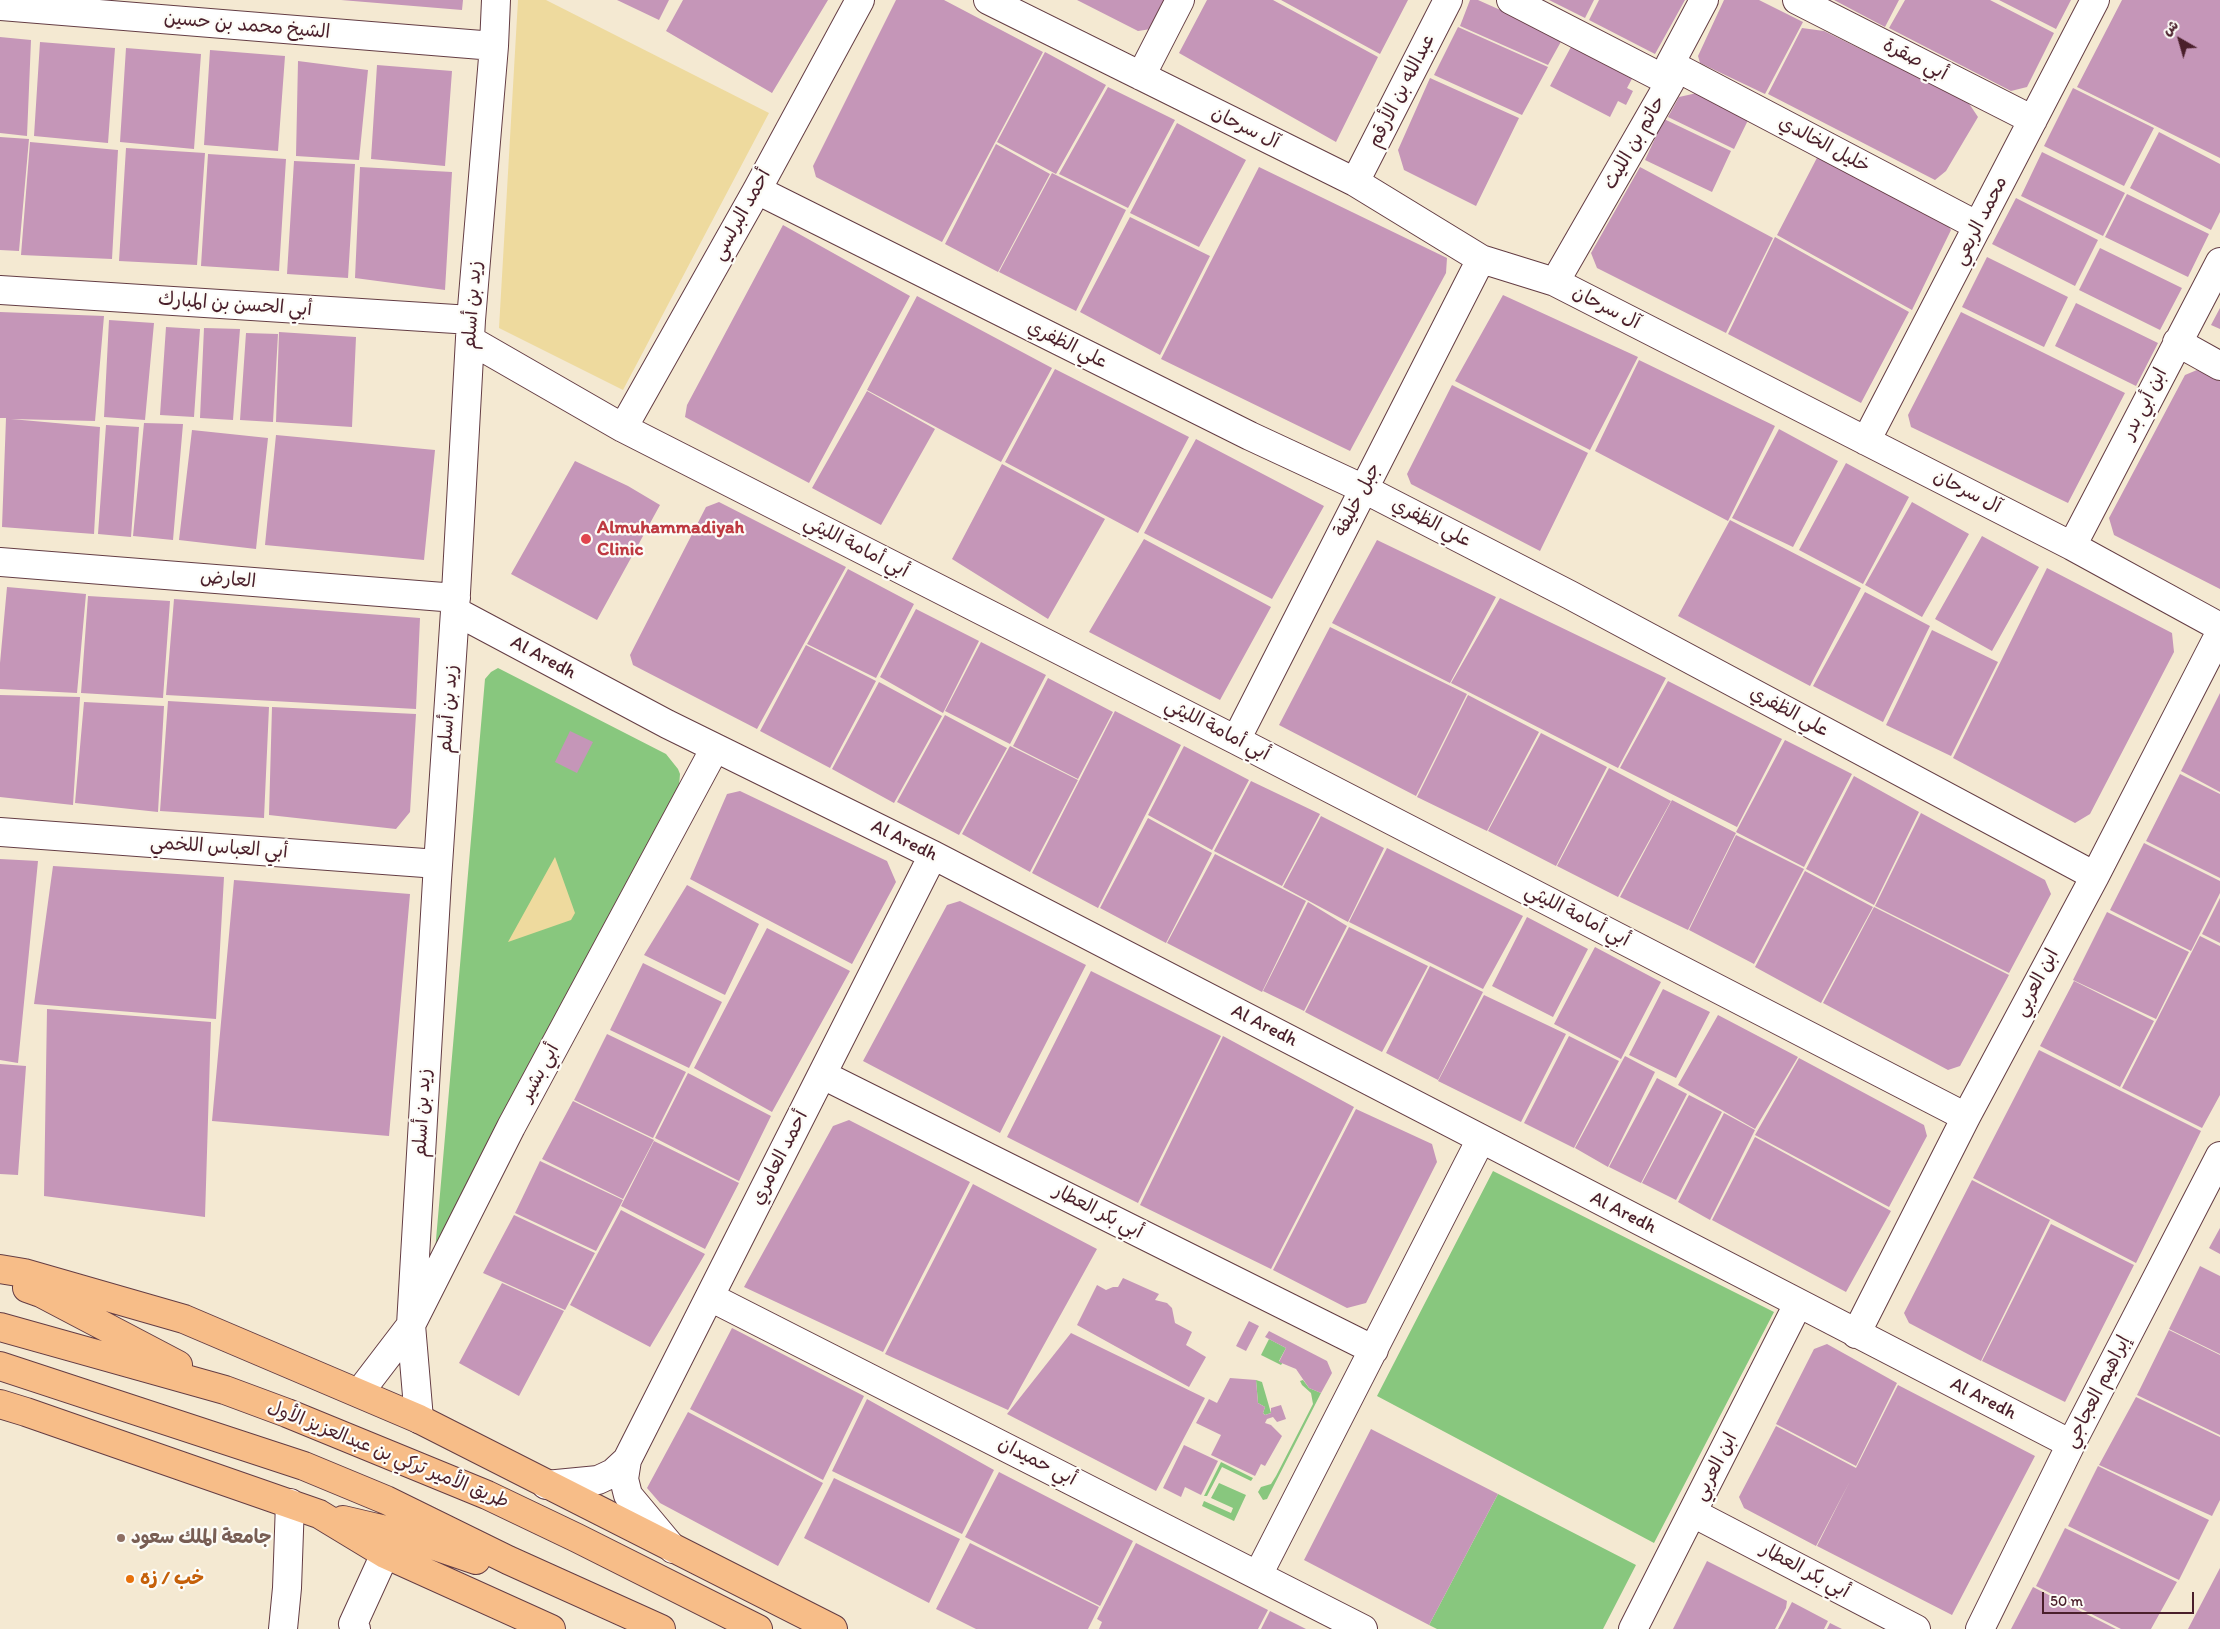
<!DOCTYPE html>
<html>
<head>
<meta charset="utf-8">
<style>
	body { margin:0 }
	#map { position:relative; width:2220px; height:1629px; overflow:hidden; background:#f4e9d2; font-family:Itim,"Playpen Sans Arabic",sans-serif }
	canvas { display:block }
	.north { position:absolute; left:2155px; top:15px; width:50px; height:50px; -webkit-text-stroke:4px #fdfcf7; paint-order:stroke; rotate:322deg; font-size:14px; font-weight:700; line-height:20px; text-align:center; color:#4a1f2b }
	.north::after { content:''; display:block; margin:auto; width:18px; height:22px; background:#4a1f2b; clip-path:polygon(50% 0,100% 100%,50% 72%,0 100%) }
	.scale { position:absolute; left:2042px; top:1592px; width:152px; height:22px; box-sizing:border-box; border:2px solid #4a1f2b; border-top:0; padding-left:6px; font-size:15px; line-height:18px; white-space:nowrap; color:#4a1f2b; -webkit-text-stroke:4px #fdfcf7; paint-order:stroke }
</style>
</head>
<body>
<div id="map">
<canvas width="2220" height="1629"></canvas>
<div class="north">ش</div>
<div class="scale">50 m</div>
</div>
<script>
const ctx = document.querySelector('canvas').getContext('2d');
ctx.lineJoin = 'round';
function fill(path, color) { ctx.fillStyle = color; ctx.fill(path, 'evenodd'); }
const shape = rows => new Path2D(rows.map(r => 'M' + r).join(''));
function strokePath(path, color, width, dash) { ctx.strokeStyle = color; ctx.lineWidth = width; ctx.lineCap = dash ? 'butt' : 'round'; ctx.setLineDash(dash || []); ctx.stroke(path); }
function write(font, color, halo, rows, align = 'center') {
  ctx.font = font + ' Itim,"Playpen Sans Arabic",sans-serif'; ctx.lineWidth = 4.5; ctx.setLineDash([]); ctx.textBaseline = 'middle'; ctx.strokeStyle = halo; ctx.fillStyle = color; for (const [text, x, y, turn = 0] of rows) {
    ctx.save(); ctx.translate(x, y); ctx.rotate((+turn || 0) * Math.PI / 180); ctx.textAlign = isNaN(turn) ? turn : align; if (halo) ctx.strokeText(text, 0, 0); ctx.fillText(text, 0, 0); ctx.restore();
  }
}
const green = shape([
	[498,668,666,754,678,769,680,774,679,786,435,1251,485,679,491,672],
	[1493,1171,1774,1312,1654,1543,1377,1396],
	[1269,1339,1286,1348,1279,1361,1283,1362,1281,1365,1261,1355],
	[1256,1380,1262,1382,1271,1413,1265,1415,1263,1413,1265,1407,1258,1403],
	[1303,1380,1309,1388,1321,1393,1267,1499,1263,1500,1258,1492,1261,1487,1271,1484,1276,1476,1313,1404,1311,1393,1302,1385,1300,1381],
	[1221,1462,1253,1478,1251,1481,1222,1467,1207,1496,1204,1496],
	[1219,1483,1246,1495,1234,1521,1202,1506,1204,1501,1231,1513,1233,1508,1211,1498],
	[1498,1494,1636,1565,1603,1629,1437,1629,1429,1625]
]);
const sand = shape([
	[518,0,546,0,769,113,623,390,499,328],
	[555,857,575,913,571,920,508,942]
]);
const building = shape([
	[341,0,463,0,462,10],
	[617,0,669,0,659,20],
	[683,0,828,0,772,93,666,31],
	[896,0,944,0,1043,52,942,242,816,177,813,166],
	[1077,0,1165,0,1151,29,1138,31],
	[1207,0,1273,0,1378,57,1336,142,1179,53],
	[1281,0,1408,0,1380,54],
	[1470,0,1478,0,1563,38,1548,65,1460,26],
	[1549,0,1594,0,1585,18],
	[1599,0,1685,0,1655,54,1589,20],
	[1724,0,1759,0,1803,22,1765,94,1700,63,1698,56],
	[1834,0,1899,0,1885,27],
	[1905,0,1990,0,2054,33,2027,87,2011,91,1889,28],
	[1999,0,2071,0,2056,29],
	[2122,0,2220,0,2220,158,2077,87],
	[1458,27,1548,67,1522,115,1434,75],
	[1802,28,1824,31,1968,102,1978,117,1946,171,1935,180,1768,94],
	[0,37,31,40,27,136,0,133],
	[40,42,115,48,108,143,34,136],
	[1572,45,1634,75,1627,88,1633,91,1626,105,1618,101,1610,117,1550,86],
	[126,48,201,54,194,149,120,142],
	[210,50,285,56,278,151,204,145],
	[1045,52,1106,85,1056,174,997,142],
	[298,61,368,70,359,160,296,156],
	[377,65,452,71,445,166,371,159],
	[1430,78,1519,118,1476,206,1404,170,1398,150],
	[1108,87,1175,120,1128,208,1059,174],
	[2073,88,2154,128,2124,186,2044,146],
	[1697,93,1750,116,1734,149,1668,117,1679,97],
	[1664,119,1731,151,1712,192,1645,160],
	[1177,123,1246,160,1199,247,1130,213],
	[2159,132,2220,164,2220,212,2211,230,2130,188],
	[0,137,29,139,19,251,0,250],
	[30,142,118,150,112,259,21,255],
	[996,144,1050,174,998,272,945,244],
	[126,148,205,153,197,265,119,261],
	[1820,152,1942,216,1951,230,1912,310,1777,235],
	[2042,152,2125,193,2103,236,2021,196],
	[208,154,286,159,279,271,201,266],
	[294,161,355,164,348,278,287,274],
	[360,167,452,172,445,290,355,278],
	[1259,167,1447,258,1446,273,1350,451,1161,359],
	[1640,167,1773,238,1726,333,1597,268,1591,253],
	[1052,173,1126,210,1076,311,999,272],
	[2127,194,2209,234,2188,277,2105,237],
	[2016,198,2098,240,2075,286,1992,244],
	[1130,217,1210,256,1160,355,1080,312],
	[783,225,910,296,809,483,685,417,687,405],
	[1775,237,1909,312,1861,403,1728,334],
	[2100,248,2182,288,2160,330,2079,290],
	[1987,257,2068,297,2044,347,1962,307],
	[1503,295,1638,357,1590,450,1455,381],
	[917,296,1052,368,1001,462,867,390],
	[2076,303,2158,343,2136,386,2055,346],
	[2220,308,2220,329,2211,325],
	[0,312,104,316,95,421,11,419,100,427,94,534,2,527,6,418,0,418],
	[1961,312,2125,393,2068,503,1911,427,1908,415],
	[109,320,154,323,145,420,104,417],
	[166,327,200,329,194,417,160,415],
	[204,328,240,329,233,420,200,418],
	[279,332,356,337,352,427,276,422],
	[246,333,278,334,273,422,240,420],
	[1639,360,1775,426,1728,521,1595,451],
	[1055,369,1189,437,1138,533,1005,462],
	[2197,370,2220,381,2220,589,2114,535,2109,518,2185,375],
	[1452,385,1588,453,1540,551,1411,484,1407,474],
	[867,391,935,429,881,525,812,488],
	[144,423,183,424,173,540,133,536],
	[106,425,139,427,131,537,98,534],
	[1779,429,1838,461,1793,547,1732,518],
	[192,430,268,438,256,549,179,540],
	[276,435,435,450,424,560,265,545],
	[1196,439,1324,506,1272,599,1144,533],
	[575,461,628,486,660,505,597,620,511,574],
	[1846,463,1909,497,1863,584,1799,550],
	[1002,464,1105,519,1048,619,952,559],
	[719,502,846,567,757,729,633,665,630,655,706,507],
	[1912,502,1969,534,1922,617,1865,585],
	[1730,520,1861,588,1810,686,1678,616],
	[1982,536,2039,567,1992,651,1935,619],
	[1144,539,1271,607,1220,700,1089,632],
	[1377,540,1496,597,1450,683,1332,623],
	[2047,568,2172,633,2174,652,2090,814,2075,823,1953,758],
	[848,569,914,604,876,678,807,644],
	[7,587,86,594,77,693,0,689,0,663],
	[1865,592,1930,626,1883,722,1813,686],
	[88,596,170,601,163,698,81,693],
	[1500,598,1666,678,1618,768,1451,683],
	[174,599,420,618,416,709,166,695],
	[916,609,979,641,943,713,880,677],
	[1330,627,1467,694,1416,796,1279,725],
	[1932,630,1998,662,1951,756,1886,725],
	[981,642,1046,675,1010,744,945,711],
	[806,645,876,681,830,768,760,731],
	[1048,678,1113,712,1078,779,1013,746],
	[1668,681,1782,739,1737,827,1620,768],
	[879,682,942,716,894,803,832,769],
	[2220,693,2220,792,2181,771],
	[0,695,80,697,73,805,0,797],
	[1468,695,1539,732,1487,831,1417,797],
	[168,701,269,707,264,818,160,811],
	[84,702,164,706,158,812,75,803],
	[272,707,416,714,410,812,396,829,269,815],
	[1115,711,1181,745,1098,908,1032,873],
	[945,715,1007,748,959,835,897,802],
	[570,731,593,742,577,773,555,762],
	[1541,733,1607,767,1556,866,1488,831],
	[1785,740,1852,774,1804,867,1736,832],
	[1010,746,1078,780,1030,872,962,834],
	[1184,746,1249,780,1212,850,1148,815],
	[1609,768,1671,801,1618,897,1557,866],
	[2180,774,2220,794,2220,878,2146,841],
	[1854,776,1919,812,1874,905,1806,869],
	[1251,781,1320,814,1282,886,1214,851],
	[740,791,887,861,896,882,852,964,690,879,727,794],
	[1672,800,1736,833,1688,930,1620,897],
	[1921,813,2045,880,2051,894,2009,973,1875,906],
	[1321,816,1384,848,1348,922,1283,887],
	[1148,818,1212,853,1166,943,1100,908],
	[1736,835,1804,869,1754,964,1689,930],
	[2144,843,2220,881,2220,893,2191,951,2110,910],
	[1387,848,1523,916,1483,989,1349,922],
	[1215,854,1306,901,1262,992,1167,943],
	[0,859,38,861,18,1063,0,1060],
	[53,866,224,877,216,1019,34,1004],
	[1805,871,1873,907,1821,1003,1755,967],
	[234,880,410,894,389,1136,212,1121],
	[687,885,759,924,725,995,644,955],
	[2220,898,2220,943,2202,934],
	[960,901,1086,965,1000,1133,863,1061,947,905],
	[1308,902,1347,926,1304,1011,1263,991],
	[1874,907,2009,975,1960,1066,1948,1070,1823,1003],
	[2107,912,2189,952,2156,1019,2073,980],
	[1527,917,1588,949,1553,1017,1492,986],
	[1349,927,1428,966,1382,1052,1305,1012],
	[767,928,850,971,772,1112,694,1068],
	[2200,936,2220,946,2220,1095,2202,1128,2122,1088],
	[1595,947,1661,982,1621,1059,1554,1024],
	[643,963,722,1002,689,1068,610,1030],
	[1430,966,1483,992,1438,1080,1386,1053],
	[1091,971,1221,1036,1138,1203,1007,1137],
	[2074,981,2154,1021,2120,1087,2040,1046],
	[1663,989,1710,1012,1676,1078,1629,1055],
	[1484,995,1566,1034,1521,1122,1438,1081],
	[47,1009,211,1022,205,1217,44,1196],
	[1718,1015,1798,1057,1755,1129,1678,1085],
	[607,1034,686,1072,653,1138,574,1100],
	[1223,1036,1354,1107,1271,1269,1140,1205],
	[1569,1036,1619,1061,1574,1148,1524,1123],
	[2039,1050,2201,1131,2136,1263,1973,1178],
	[1625,1056,1655,1072,1608,1167,1575,1148],
	[1799,1058,1924,1125,1927,1136,1889,1207,1755,1135],
	[0,1064,26,1066,18,1175,0,1174],
	[688,1073,771,1116,739,1181,655,1138],
	[1657,1078,1687,1094,1641,1183,1609,1167],
	[1689,1095,1722,1112,1676,1200,1642,1183],
	[573,1101,654,1140,623,1199,542,1159],
	[1356,1109,1432,1144,1437,1162,1366,1303,1347,1308,1273,1270],
	[1724,1113,1755,1130,1710,1220,1678,1202],
	[849,1120,970,1182,883,1352,744,1287,833,1126],
	[1755,1137,1891,1211,1846,1292,1712,1220],
	[654,1141,739,1183,705,1249,621,1206],
	[540,1161,623,1200,596,1251,515,1213],
	[1972,1180,2050,1220,1981,1361,1909,1323,1904,1313],
	[973,1184,1097,1249,1008,1410,885,1354],
	[621,1210,705,1254,650,1347,570,1305],
	[514,1215,595,1253,565,1310,483,1273],
	[2051,1224,2134,1265,2065,1402,1982,1361],
	[2220,1228,2220,1254,2209,1248],
	[2200,1266,2220,1276,2220,1354,2169,1329],
	[1123,1278,1159,1294,1155,1300,1167,1303,1172,1308,1175,1323,1192,1332,1186,1345,1206,1357,1189,1387,1077,1325,1097,1285,1106,1290,1113,1287,1118,1287],
	[502,1283,564,1311,519,1396,459,1363],
	[1249,1321,1259,1326,1246,1351,1236,1346],
	[732,1328,864,1396,823,1480,690,1409],
	[2169,1330,2220,1355,2220,1435,2137,1395],
	[1269,1331,1327,1361,1332,1373,1321,1393,1309,1388,1296,1369,1279,1362,1286,1348,1265,1337],
	[1071,1333,1205,1398,1156,1491,1007,1414],
	[1827,1344,1897,1383,1856,1466,1776,1424,1814,1349],
	[1230,1378,1256,1380,1258,1403,1265,1407,1263,1413,1265,1415,1271,1413,1271,1408,1281,1405,1286,1419,1277,1422,1273,1417,1267,1419,1265,1423,1271,1425,1282,1436,1265,1466,1261,1464,1255,1476,1211,1455,1221,1435,1196,1423,1209,1399,1217,1403],
	[1898,1385,2035,1456,1952,1615,1817,1546,1850,1481,1816,1546,1744,1508,1739,1497,1776,1426,1856,1468],
	[2136,1397,2220,1437,2220,1500,2212,1516,2099,1465],
	[867,1399,994,1470,962,1534,832,1471],
	[688,1412,823,1483,778,1566,660,1503,647,1488],
	[1371,1429,1498,1494,1429,1625,1304,1560],
	[1184,1445,1218,1461,1201,1495,1185,1487,1181,1497,1163,1488],
	[2098,1466,2209,1520,2179,1580,2068,1526],
	[999,1472,1133,1541,1100,1606,965,1537],
	[834,1478,960,1539,929,1603,804,1538],
	[2065,1528,2177,1582,2151,1629,2121,1629,2036,1586],
	[970,1543,1099,1607,1088,1629,976,1629,936,1609],
	[1136,1543,1268,1610,1258,1629,1099,1629,1102,1622,1097,1619],
	[1707,1561,1787,1601,1786,1608,1775,1629,1673,1629],
	[2220,1568,2220,1629,2188,1629],
	[2033,1587,2116,1629,2011,1629],
	[1792,1602,1828,1621,1824,1629,1778,1629],
	[1270,1611,1306,1629,1261,1629],
	[1830,1623,1842,1629,1827,1629]
]);
const minor = shape([
	[988,0,1355,182,1481,259,1555,282,2072,546,2220,627],
	[1511,0,1670,82],
	[1797,0,2033,120],
	[0,6,494,46],
	[1670,64,1978,226],
	[1141,76,1180,0],
	[1355,182,1448,0],
	[757,190,1250,436,1364,489,1570,595,2095,876],
	[1555,282,1670,82,1670,64,1704,0],
	[0,290,471,320],
	[470,340,623,428,1236,740,1966,1117],
	[2177,342,2220,366],
	[623,428,757,190,860,0],
	[1866,441,2095,0],
	[2072,546,2220,262],
	[0,562,456,598],
	[455,611,667,724,933,855,2071,1444],
	[1236,740,1481,259],
	[0,832,438,864],
	[823,1075,1374,1350],
	[710,1297,1363,1629],
	[1856,1334,1966,1117,2095,876,2220,633],
	[359,1393,411,1325,511,1127,715,748],
	[419,1419,411,1325,437,880,455,611,471,320,494,46,496,0],
	[627,1460,624,1479,628,1495,673,1549],
	[546,1485,598,1480,613,1473,627,1460,933,855],
	[1693,1513,1916,1629],
	[1258,1575,1481,1139],
	[283,1629,287,1588,290,1503],
	[356,1629,353,1624,385,1554],
	[1633,1629,1798,1304],
	[1980,1629,2071,1444,2220,1156]
]);
const major = shape([
	[0,1269,24,1273,184,1319,419,1419,833,1629],
	[27,1288,41,1293,178,1365],
	[0,1327,225,1390,287,1413,487,1495,577,1538,758,1629],
	[0,1366,304,1466,386,1500,508,1560,661,1629],
	[0,1404,26,1412,319,1514,385,1554,551,1629],
	[343,1520,394,1532,476,1560]
]);
const markers = [
	[586,539,6,"#e0444e"],
	[121,1538,5,"#8d6e63"],
	[130,1579,5,"#e8710a"]
];
const streetNames = [
	["الشيخ محمد بن حسين",247,26,5],
	["أبي صقرة",1915,60,27],
	["عبدالله بن الأرقم",1402,91,-63],
	["آل سرحان",1245,128,26],
	["حاتم بن الليث",1635,143,-60],
	["خليل الخالدي",1824,145,28],
	["أحمد البرلسي",742,215,-61],
	["محمد الربعي",1981,221,-63],
	["أبي الحسن بن المبارك",235,305,4],
	["زيد بن أسلم",473,305,-86],
	["آل سرحان",1606,308,27],
	["علي الظفري",1067,345,26],
	["ابن أبي بدر",2145,404,-63],
	["آل سرحان",1967,492,27],
	["جبل خليفة",1358,500,-63],
	["علي الظفري",1431,523,27],
	["أبي أمامة الليثي",856,547,27],
	["العارض",228,580,5],
	["Al Aredh",543,658,28],
	["زيد بن أسلم",449,709,-86],
	["علي الظفري",1789,712,28],
	["أبي أمامة الليثي",1217,730,27],
	["Al Aredh",904,841,26],
	["أبي العباس اللخمي",219,848,4],
	["أبي أمامة الليثي",1577,916,27],
	["ابن العربي",2037,983,-62],
	["Al Aredh",1264,1026,27],
	["أبي بشير",540,1073,-62],
	["زيد بن أسلم",423,1113,-87],
	["أحمد العامري",780,1158,-63],
	["أبي بكر العطار",1098,1212,27],
	["Al Aredh",1623,1213,27],
	["إبراهيم العجاجي",2098,1392,-63],
	["Al Aredh",1983,1399,27],
	["طريق الأمير تركي بن عبدالعزيز الأول",388,1455,22],
	["أبي حميدان",1037,1462,27],
	["ابن العربي",1716,1467,-63],
	["أبي بكر العطار",1805,1571,28]
];
const healthNames = [
	["Almuhammadiyah",597,528],
	["Clinic",597,550]
];
const educationNames = [
	["جامعة الملك سعود",131,1538]
];
const foodNames = [
	["خب / زه",140,1579]
];
fill(green, '#88c77e');
fill(sand, '#eeda9e');
fill(building, '#c596b8');
strokePath(minor, '#643d44', 30);
strokePath(major, '#643d44', 30);
strokePath(minor, '#fff', 28);
strokePath(major, '#f7bd88', 28);
for (const [x, y, r, color] of markers) { const dot = new Path2D(); dot.arc(x, y, r, 0, 2 * Math.PI); ctx.fillStyle = color; ctx.fill(dot); strokePath(dot, '#fdfcf7', 2); }
write('19px', '#4a1f2b', '#fdfcf7', streetNames);
write('bold 19px', '#be3a42', '#fdfcf7', healthNames, 'left');
write('bold 19px', '#785e54', '#fdfcf7', educationNames, 'left');
write('bold 19px', '#c56008', '#fdfcf7', foodNames, 'left');
</script>
</body>
</html>
